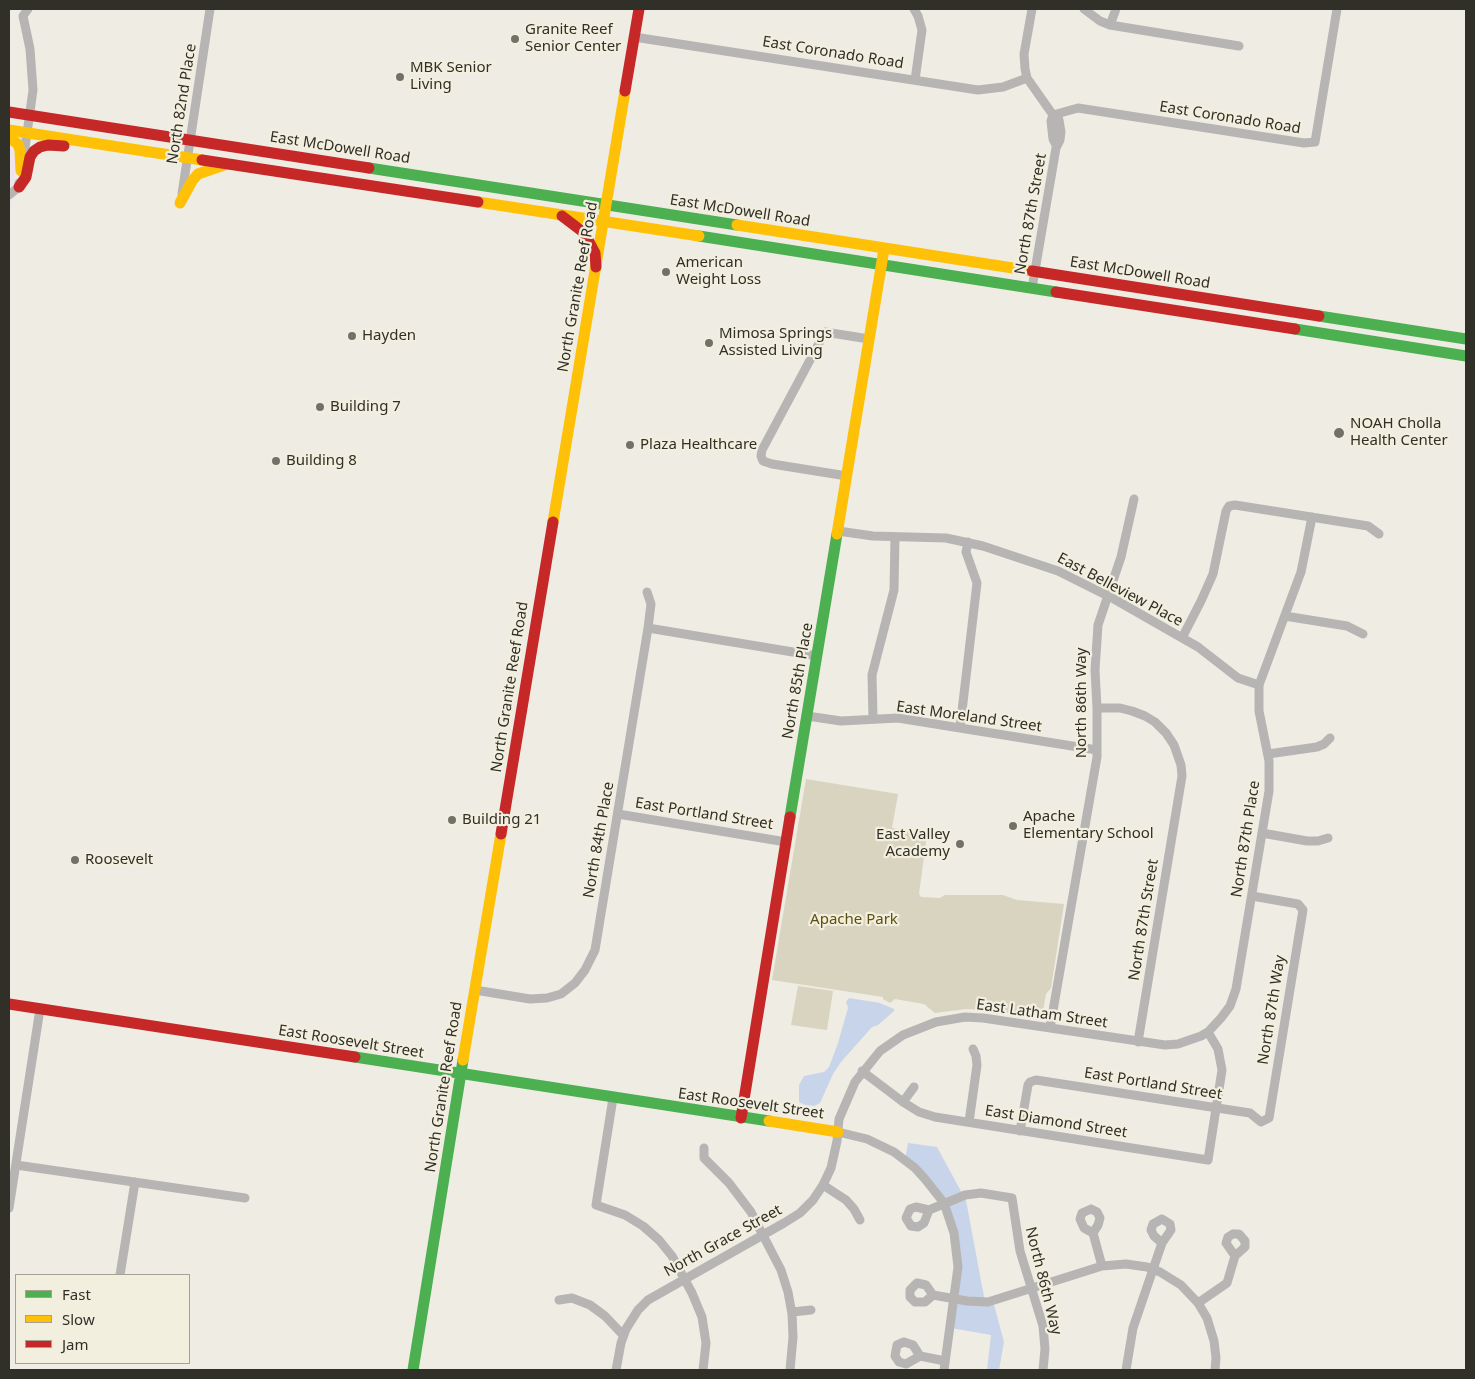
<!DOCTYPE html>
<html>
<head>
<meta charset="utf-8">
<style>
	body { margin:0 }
	#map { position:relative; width:1475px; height:1379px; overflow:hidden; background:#eeece3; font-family:"Noto Sans",sans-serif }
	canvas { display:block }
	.frame { position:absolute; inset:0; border:10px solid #302f28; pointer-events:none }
	.legend { position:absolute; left:15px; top:1274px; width:175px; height:90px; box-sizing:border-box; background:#f3efde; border:1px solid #a5a295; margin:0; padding:6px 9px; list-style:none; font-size:15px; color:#302f28 }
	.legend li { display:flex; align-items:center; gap:10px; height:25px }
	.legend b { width:25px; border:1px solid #a5a295 }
</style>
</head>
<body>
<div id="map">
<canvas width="1475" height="1379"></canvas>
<div class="frame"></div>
<ul class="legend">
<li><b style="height:6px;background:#4caf50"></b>Fast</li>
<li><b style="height:6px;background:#ffc107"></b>Slow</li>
<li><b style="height:6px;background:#c62828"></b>Jam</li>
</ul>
</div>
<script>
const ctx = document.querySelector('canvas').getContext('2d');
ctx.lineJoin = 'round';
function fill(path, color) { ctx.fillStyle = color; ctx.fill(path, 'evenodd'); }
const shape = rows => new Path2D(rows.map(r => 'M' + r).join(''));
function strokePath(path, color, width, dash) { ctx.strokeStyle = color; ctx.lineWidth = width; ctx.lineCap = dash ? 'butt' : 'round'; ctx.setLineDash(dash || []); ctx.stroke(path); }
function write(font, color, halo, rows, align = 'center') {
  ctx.font = font + ' "Noto Sans",sans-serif'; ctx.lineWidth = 4.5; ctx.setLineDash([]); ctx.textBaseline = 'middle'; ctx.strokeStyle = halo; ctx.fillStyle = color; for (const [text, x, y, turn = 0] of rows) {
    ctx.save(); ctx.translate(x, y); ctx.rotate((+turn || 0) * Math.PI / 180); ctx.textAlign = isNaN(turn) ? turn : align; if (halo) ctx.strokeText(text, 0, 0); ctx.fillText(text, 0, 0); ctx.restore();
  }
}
const commercial = shape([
	[21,138,9,217,9,139]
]);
const green = shape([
	[806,779,898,794,892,828,927,834,919,894,921,897,940,898,945,895,1003,895,1017,900,1064,904,1051,988,1046,994,1042,1016,1040,1018,989,1010,966,1009,935,1013,924,1004,895,999,890,1003,883,999,883,997,772,980],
	[798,986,833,991,827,1030,791,1025]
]);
const water = shape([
	[849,998,880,1003,894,1009,894,1011,878,1025,872,1027,841,1062,833,1074,820,1103,814,1106,805,1105,799,1102,799,1085,804,1076,824,1072,829,1067,838,1043,848,1008,846,1002],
	[908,1143,937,1147,963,1195,965,1195,985,1302,993,1301,1004,1342,999,1370,987,1370,991,1335,951,1328,958,1267,944,1203,905,1161]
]);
const street = shape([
	[914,9,918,16,922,30,915,80],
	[1032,9,1024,54,1025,69,1027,78,1053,115,1059,120,1061,132,1060,140,1056,148,1032,288],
	[1084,9,1100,21,1110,25,1239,46],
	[1110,25,1116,9],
	[634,37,978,90,1003,87,1027,78],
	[1053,115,1078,108,1304,143,1315,142,1337,9],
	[1053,115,1051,121,1053,139,1056,145],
	[24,155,33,90,30,49,23,16,28,9],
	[182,194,210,9],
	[9,195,19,187,19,183],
	[847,476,772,464,763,461,761,456,762,450,825,332,869,339],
	[838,531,873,536,946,538,983,546,1058,571,1114,599,1198,647,1238,678,1259,685],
	[1285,616,1347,626,1363,634],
	[648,628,817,656],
	[1182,638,1201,601,1213,574,1226,511,1229,506,1235,505,1368,526,1379,534],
	[1097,708,1120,708,1132,711,1145,716,1155,722,1166,733,1174,745,1181,765,1182,776,1138,1042],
	[807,716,841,721,898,718,1097,750],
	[873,718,872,675,894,590,895,537],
	[960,728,977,583,966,552,968,542],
	[1268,754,1317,747,1324,744,1330,738],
	[618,814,786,842],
	[1262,833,1307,841,1318,841,1328,838],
	[475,990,530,999,547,998,561,994,575,983,585,970,595,950,648,628,651,604,647,592],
	[1050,1028,1097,757,1097,708,1095,670,1098,625,1121,557,1134,499],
	[862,1071,903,1102,919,1112,935,1117,1208,1160,1222,1070,1218,1049,1208,1032],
	[613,1098,596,1205,625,1215,643,1226,659,1240,672,1256,692,1293,702,1317,706,1343,703,1370],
	[903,1102,914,1087],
	[969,1122,977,1065,976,1056,973,1049],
	[1020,1131,1028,1085,1030,1082,1036,1080,1250,1113,1261,1122,1269,1118,1303,910,1298,904,1252,896],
	[838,1132,867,1139,894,1152,915,1168,925,1179,944,1203,954,1233,958,1267,944,1370],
	[704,1148,704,1158,729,1183,751,1212,781,1270,788,1292,792,1314,793,1337,790,1370],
	[16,1165,245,1198],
	[823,1185,846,1200,854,1209,860,1220],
	[916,1207,929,1210,924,1223,918,1227,911,1226,906,1218,910,1209,916,1207],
	[9,1208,40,1009],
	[1091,1209,1097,1212,1100,1218,1098,1225,1093,1233,1084,1228,1080,1219,1082,1213,1091,1209],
	[929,1210,965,1195,981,1193,1012,1198,1020,1251,1043,1326,1045,1349,1043,1370],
	[1162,1219,1170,1224,1171,1230,1162,1243,1154,1236,1151,1230,1153,1224,1162,1219],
	[1093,1233,1102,1266],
	[1233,1234,1239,1234,1245,1241,1245,1247,1235,1256,1226,1243,1228,1237,1233,1234],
	[120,1275,135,1182],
	[917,1283,926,1285,933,1295,925,1302,915,1302,910,1297,910,1290,917,1283],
	[933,1295,967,1301,988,1302,1102,1266,1126,1264,1147,1267,1160,1272,1181,1285,1198,1303,1207,1318,1214,1341,1216,1358,1215,1370],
	[559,1300,572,1298,590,1305,605,1316,623,1335],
	[1198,1303,1227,1283,1235,1256],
	[792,1312,811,1310],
	[904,1342,913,1345,920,1356,906,1364,899,1362,895,1356,897,1345,904,1342],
	[920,1356,945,1361],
	[616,1370,621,1343,626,1329,638,1310,648,1300,784,1223,800,1213,813,1200,823,1185,831,1168,837,1141,839,1119,855,1082,880,1051,903,1035,936,1022,965,1017,983,1018,1165,1045,1178,1044,1201,1036,1208,1032,1221,1018,1230,1006,1236,989,1269,791,1269,761,1259,711,1259,685,1301,572,1312,517],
	[1126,1370,1133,1328,1162,1243]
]);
const fast = shape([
	[369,168,737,225],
	[699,236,1056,292],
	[1319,316,1466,339],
	[1295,329,1466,356],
	[790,817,837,534],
	[355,1057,769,1121],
	[413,1370,463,1060]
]);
const slow = shape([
	[9,130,202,160],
	[9,138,18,144,20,150,21,171],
	[478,202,699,236],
	[180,203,192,181,198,174,224,165],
	[737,225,1032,271],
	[553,522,625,91],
	[837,534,884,249],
	[463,1060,501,834],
	[769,1121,838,1132]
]);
const jam = shape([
	[625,91,639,9],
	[9,112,369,168],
	[202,160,478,202],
	[19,187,26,177,30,157,34,151,40,147,48,145,64,146],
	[562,216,583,232,587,238,595,253,596,267],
	[1032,271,1319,316],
	[1056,292,1295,329],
	[501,834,553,522],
	[9,1004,355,1057],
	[741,1118,790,817]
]);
const markers = [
	[515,39,5,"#727169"],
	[400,77,5,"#727169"],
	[666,272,5,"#727169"],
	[352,336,5,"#727169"],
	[709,343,5,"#727169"],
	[320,407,5,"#727169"],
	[1339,433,6,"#727169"],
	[630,445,5,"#727169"],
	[276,461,5,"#727169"],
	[452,820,5,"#727169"],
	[1013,826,5,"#727169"],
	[960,844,5,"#727169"],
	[75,860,5,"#727169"]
];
const poiNames = [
	["Granite Reef",525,30],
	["Senior Center",525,47],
	["MBK Senior",410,68],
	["Living",410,85],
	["American",676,263],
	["Weight Loss",676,280],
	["Mimosa Springs",719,334],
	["Assisted Living",719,351],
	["Hayden",362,336],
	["Building 7",330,407],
	["NOAH Cholla",1350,424],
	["Health Center",1350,441],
	["Plaza Healthcare",640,445],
	["Building 8",286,461],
	["Apache",1023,817],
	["Elementary School",1023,834],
	["Building 21",462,820],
	["East Valley",950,835,"right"],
	["Academy",950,852,"right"],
	["Roosevelt",85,860]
];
const streetNames = [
	["East Coronado Road",833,53,9],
	["North 82nd Place",182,104,-81],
	["East Coronado Road",1230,118,9],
	["East McDowell Road",340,148,9],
	["East McDowell Road",740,211,9],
	["North 87th Street",1031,214,-80],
	["East McDowell Road",1140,273,9],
	["North Granite Reef Road",578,287,-80],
	["East Belleview Place",1120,590,28],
	["North 85th Place",798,681,-80],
	["North Granite Reef Road",510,687,-81],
	["North 86th Way",1082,703,-90],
	["East Moreland Street",969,717,8],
	["East Portland Street",704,814,9],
	["North 87th Place",1246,839,-81],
	["North 84th Place",599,840,-80],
	["North 87th Street",1144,920,-81],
	["North 87th Way",1272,1010,-81],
	["East Latham Street",1042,1014,8],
	["East Roosevelt Street",351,1042,9],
	["East Portland Street",1153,1084,9],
	["North Granite Reef Road",444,1087,-81],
	["East Roosevelt Street",751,1104,8],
	["East Diamond Street",1056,1122,9],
	["North Grace Street",723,1241,-29],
	["North 86th Way",1043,1281,76]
];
const parkNames = [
	["Apache Park",854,920]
];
fill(commercial, '#efe4eb');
fill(green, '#d8d4c0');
fill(water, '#c8d4e9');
strokePath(street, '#b6b5b4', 9);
strokePath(fast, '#4caf50', 11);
strokePath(slow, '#ffc107', 11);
strokePath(jam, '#c62828', 11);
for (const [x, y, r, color] of markers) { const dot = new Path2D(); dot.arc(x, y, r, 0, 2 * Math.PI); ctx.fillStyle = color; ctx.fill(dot); strokePath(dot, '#f3efde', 2); }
write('15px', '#302f28', '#f3efde', poiNames, 'left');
write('15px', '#302f28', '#f3efde', streetNames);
write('15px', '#5d4f0d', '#f3efde', parkNames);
</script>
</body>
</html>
